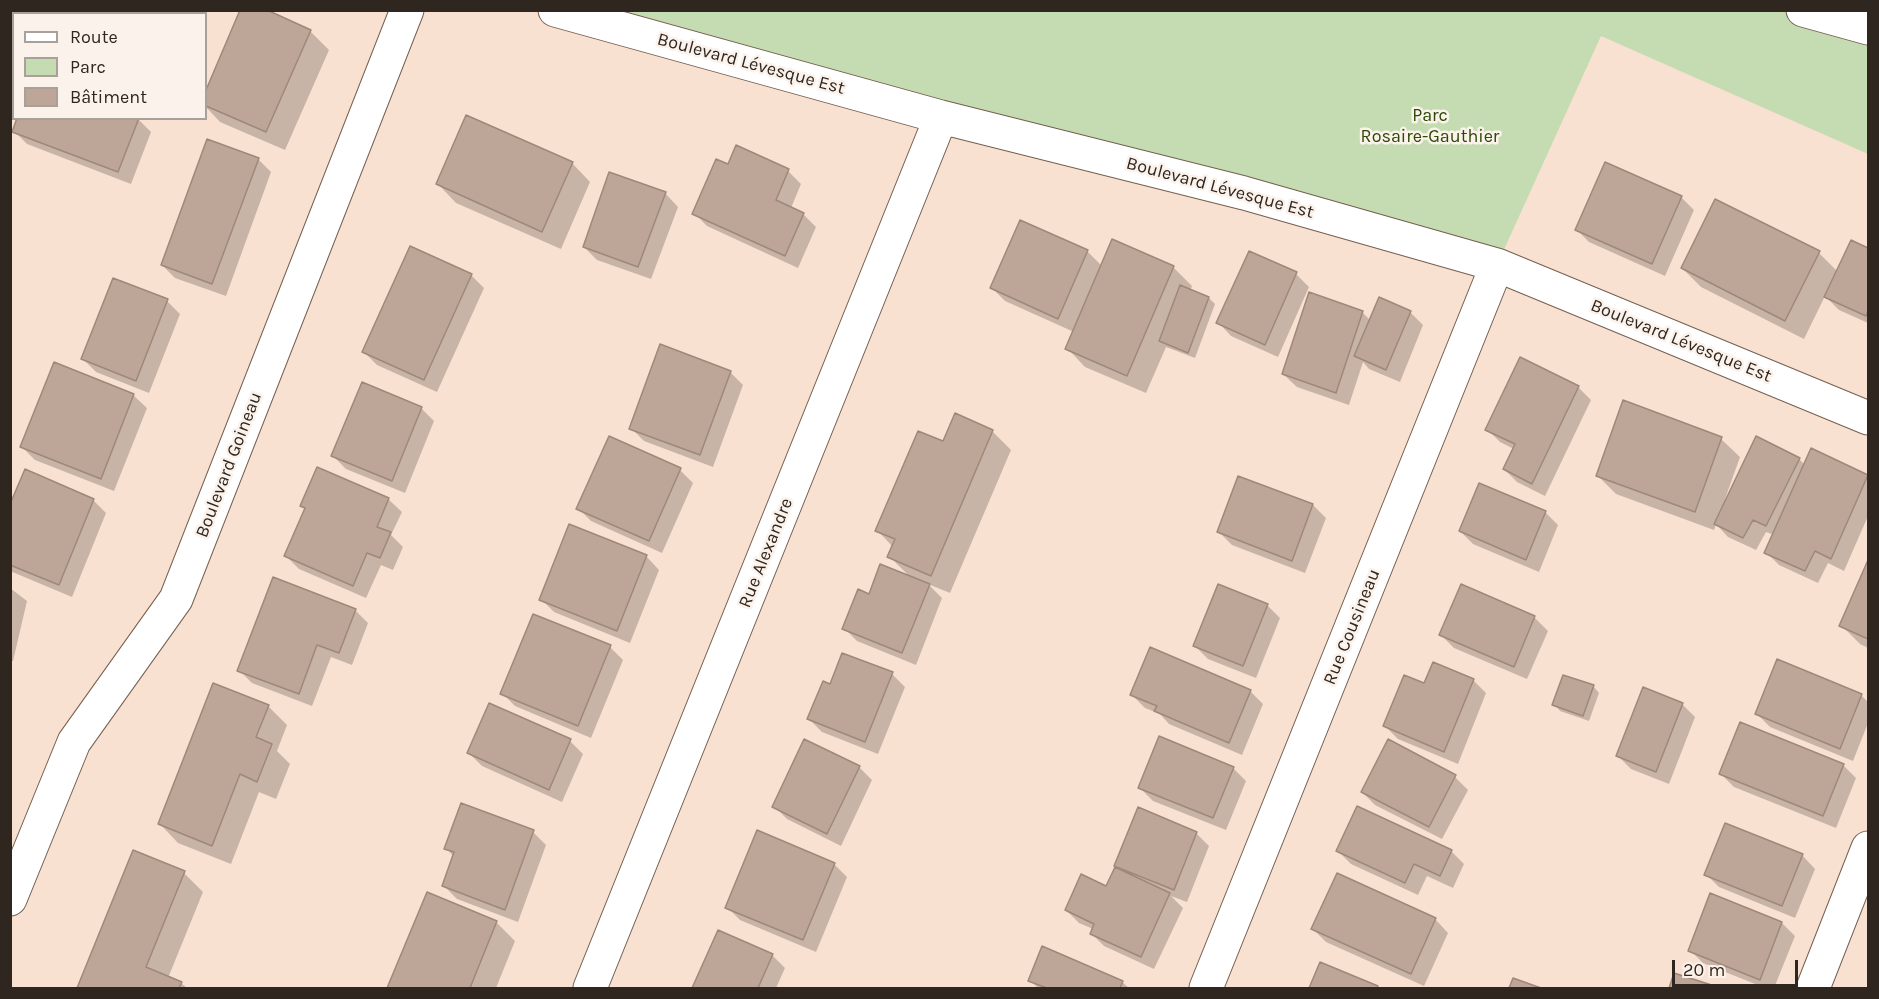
<!DOCTYPE html>
<html>
<head>
<meta charset="utf-8">
<style>
	body { margin:0 }
	#map { position:relative; width:1879px; height:999px; overflow:hidden; background:#f9e1d1; font-family:Karla,sans-serif }
	canvas { display:block }
	.frame { position:absolute; inset:0; border:12px solid #2f2620; pointer-events:none }
	.legend { position:absolute; left:12px; top:12px; width:195px; height:108px; box-sizing:border-box; background:#fbf2eb; border:2px solid #a9a09a; margin:0; padding:8px 10px; list-style:none; font-size:18px; color:#2f2620 }
	.legend li { display:flex; align-items:center; gap:12px; height:30px }
	.legend b { width:30px; border:2px solid #a9a09a }
	.scale { position:absolute; left:1672px; top:960px; width:126px; height:27px; box-sizing:border-box; border:3px solid #2f2620; border-top:0; padding-left:8px; font-size:18px; line-height:21px; white-space:nowrap; color:#2f2620; -webkit-text-stroke:4px #fbf2eb; paint-order:stroke }
</style>
</head>
<body>
<div id="map">
<canvas width="1879" height="999"></canvas>
<div class="frame"></div>
<ul class="legend">
<li><b style="height:8px;background:#fff"></b>Route</li>
<li><b style="height:16px;background:#c5dcb3"></b>Parc</li>
<li><b style="height:16px;background:#bda697"></b>Bâtiment</li>
</ul>
<div class="scale">20 m</div>
</div>
<script>
const ctx = document.querySelector('canvas').getContext('2d');
ctx.lineJoin = 'round';
function fill(path, color) { ctx.fillStyle = color; ctx.fill(path, 'evenodd'); }
const shape = rows => new Path2D(rows.map(r => 'M' + r).join(''));
function strokePath(path, color, width, dash) { ctx.strokeStyle = color; ctx.lineWidth = width; ctx.lineCap = dash ? 'butt' : 'round'; ctx.setLineDash(dash || []); ctx.stroke(path); }
function write(font, color, halo, rows, align = 'center') {
  ctx.font = font + ' Karla,sans-serif'; ctx.lineWidth = 5; ctx.setLineDash([]); ctx.textBaseline = 'middle'; ctx.strokeStyle = halo; ctx.fillStyle = color; for (const [text, x, y, turn = 0] of rows) {
    ctx.save(); ctx.translate(x, y); ctx.rotate((+turn || 0) * Math.PI / 180); ctx.textAlign = isNaN(turn) ? turn : align; if (halo) ctx.strokeText(text, 0, 0); ctx.fillText(text, 0, 0); ctx.restore();
  }
}
const green = shape([
	[555,11,1868,11,1868,154,1601,36,1497,265]
]);
const shadow = shape([
	[242,10,310,31,329,50,285,150,220,122,206,107,206,94],
	[138,119,151,132,131,184,27,144,14,131],
	[258,159,271,172,226,296,175,278,162,265],
	[572,163,590,182,561,249,456,203,438,184],
	[728,166,788,171,801,184,791,208,803,214,816,227,798,268,707,226,694,213],
	[665,193,678,207,651,279,597,260,584,247],
	[1681,197,1694,210,1665,276,1589,242,1576,229],
	[1852,242,1868,249,1868,323,1839,310,1825,296,1804,339,1701,287,1682,268,1819,253,1838,272],
	[411,248,471,275,484,288,437,392,377,365,364,352],
	[1087,251,1102,266,1173,267,1192,286,1190,291,1209,298,1215,304,1195,358,1166,347,1146,393,1085,367,1067,348,1074,332,1005,301,992,288],
	[1296,274,1309,287,1278,357,1231,336,1218,322],
	[167,301,180,314,149,393,96,372,83,359],
	[1362,312,1371,321,1410,312,1423,325,1400,382,1369,369,1363,362,1349,405,1297,387,1283,374],
	[730,372,743,385,713,467,644,441,631,428],
	[1578,387,1591,400,1545,496,1517,482,1504,469,1514,449,1500,442,1487,429],
	[133,395,147,408,114,491,35,460,22,447],
	[421,408,434,421,405,493,346,469,333,456],
	[992,431,1011,450,950,593,928,584,942,598,916,665,857,641,844,628,870,596,911,578,889,556,893,547,877,530],
	[609,438,680,470,693,483,662,553,591,521,578,508],
	[1721,439,1740,457,1725,499,1727,500,1799,459,1805,465,1868,476,1868,516,1844,571,1828,563,1818,583,1779,565,1766,552,1774,535,1766,532,1756,550,1728,537,1716,524,1714,530,1616,494,1597,475],
	[1239,478,1313,505,1326,518,1305,573,1232,545,1219,532],
	[388,499,402,512,391,535,403,547,393,570,381,565,366,598,299,569,286,556,306,510,302,506],
	[93,500,106,513,72,597,10,571,10,508],
	[1545,512,1558,525,1539,572,1473,544,1460,531],
	[646,556,659,570,630,643,554,612,541,599],
	[1868,563,1868,648,1860,644,1841,625],
	[1462,586,1535,618,1548,631,1527,679,1454,648,1441,635],
	[10,588,27,601,13,661,10,661],
	[1267,605,1280,618,1256,678,1208,659,1195,646],
	[355,610,368,623,352,665,331,657,312,706,252,683,239,670],
	[610,647,623,660,591,738,515,706,502,693],
	[892,674,905,687,878,754,822,732,809,719,831,685],
	[1473,680,1486,693,1458,764,1398,739,1385,726],
	[1593,686,1599,693,1589,721,1560,711,1554,704],
	[1250,691,1263,704,1242,755,1169,724,1160,714,1145,708,1131,694],
	[1861,695,1868,702,1868,723,1853,761,1770,727,1757,714],
	[1682,704,1695,717,1669,784,1631,769,1618,756],
	[268,706,287,725,277,751,290,764,276,799,259,792,231,864,178,843,160,824],
	[570,741,583,754,562,802,482,766,469,753],
	[1843,765,1856,778,1836,828,1734,787,1721,774],
	[859,767,872,780,841,846,787,819,774,806],
	[1233,768,1246,781,1226,830,1153,801,1140,788],
	[1455,777,1468,790,1442,839,1375,805,1362,792],
	[533,832,546,845,518,922,457,899,444,886,454,857,446,848],
	[1196,833,1209,846,1187,902,1171,896,1183,908,1154,969,1104,946,1091,933,1093,929,1079,923,1066,910,1106,888,1122,872,1116,866],
	[1338,851,1451,851,1464,864,1453,888,1427,876,1418,895,1351,864],
	[134,852,184,873,203,892,168,978,181,983,187,988,78,988],
	[1802,855,1815,869,1795,918,1719,887,1706,874],
	[834,864,847,877,816,952,740,920,727,907],
	[428,894,496,922,515,941,496,988,389,988],
	[1711,895,1782,923,1795,936,1774,988,1765,988,1703,963,1690,950],
	[1435,919,1448,933,1424,986,1326,942,1313,929],
	[718,932,772,955,785,968,776,988,694,988],
	[1321,963,1378,987,1379,988,1310,988],
	[1675,975,1717,988,1670,988],
	[1030,980,1122,982,1129,988,1038,988]
]);
const building = shape([
	[240,10,267,10,311,30,266,132,206,106,206,90,240,10],
	[466,115,573,162,542,232,436,184,466,115],
	[17,118,139,118,118,172,12,132,17,118],
	[207,139,259,158,212,284,161,265,207,139],
	[736,145,789,169,776,200,804,213,785,256,692,214,716,159,728,164,736,145],
	[1605,162,1682,196,1652,264,1575,230,1605,162],
	[609,172,666,192,638,267,583,247,609,172],
	[1715,199,1820,251,1785,321,1681,268,1715,199],
	[1020,220,1088,250,1058,319,990,288,1020,220],
	[1112,239,1174,266,1127,376,1065,349,1112,239],
	[1851,240,1868,248,1868,311,1866,316,1824,297,1851,240],
	[410,246,472,274,424,380,362,352,410,246],
	[1249,251,1297,272,1265,345,1216,323,1249,251],
	[113,278,168,299,136,381,81,359,113,278],
	[1180,285,1209,297,1188,353,1159,341,1180,285],
	[1309,292,1363,311,1336,393,1282,374,1309,292],
	[1379,297,1411,311,1386,370,1354,356,1379,297],
	[660,344,731,371,700,455,629,429,660,344],
	[1520,357,1579,386,1532,484,1503,469,1515,444,1485,430,1520,357],
	[54,362,134,394,101,479,20,447,54,362],
	[362,382,422,407,392,481,331,456,362,382],
	[1623,400,1722,437,1695,512,1596,476,1623,400],
	[955,413,993,430,931,576,887,557,895,539,875,531,918,431,943,441,955,413],
	[609,436,681,468,649,541,576,509,609,436],
	[1756,436,1800,458,1766,526,1753,520,1743,538,1714,524,1756,436],
	[1811,448,1868,475,1831,559,1815,551,1805,571,1764,553,1811,448],
	[317,467,389,498,377,527,391,532,380,558,367,553,353,586,284,556,305,508,300,506,317,467],
	[25,469,94,499,59,585,10,565,10,504,25,469],
	[1238,476,1313,504,1292,561,1217,532,1238,476],
	[1479,483,1546,511,1526,560,1459,531,1479,483],
	[569,524,647,555,617,631,539,600,569,524],
	[1868,560,1868,639,1839,626,1868,560],
	[880,564,930,584,902,653,842,629,858,589,869,594,880,564],
	[273,577,356,609,339,653,317,645,299,694,237,671,273,577],
	[1218,584,1268,604,1243,666,1193,646,1218,584],
	[1461,584,1535,616,1514,667,1439,635,1461,584],
	[533,614,611,645,578,726,500,694,533,614],
	[1150,647,1251,690,1229,743,1154,711,1157,706,1130,695,1150,647],
	[842,653,893,672,865,742,807,719,823,681,830,684,842,653],
	[1777,659,1862,694,1840,749,1755,714,1777,659],
	[1433,662,1474,679,1444,752,1383,726,1404,675,1424,683,1433,662],
	[1563,675,1594,685,1583,716,1552,705,1563,675],
	[213,683,269,705,256,737,272,744,257,782,240,774,212,846,158,824,213,683],
	[1643,687,1683,703,1656,772,1616,756,1643,687],
	[489,703,571,739,549,790,467,753,489,703],
	[1740,722,1844,764,1823,816,1719,774,1740,722],
	[1159,736,1234,767,1213,818,1138,788,1159,736],
	[804,739,860,766,827,834,772,807,804,739],
	[1388,739,1456,775,1429,827,1361,792,1388,739],
	[461,803,534,830,505,910,442,886,454,852,444,849,461,803],
	[1357,806,1452,850,1440,876,1414,864,1405,883,1336,851,1357,806],
	[1138,807,1197,832,1174,890,1114,866,1138,807],
	[1725,823,1803,854,1782,906,1704,875,1725,823],
	[757,830,835,863,803,940,725,908,757,830],
	[133,850,185,871,146,967,182,982,179,988,77,988,133,850],
	[1115,867,1170,893,1141,957,1090,934,1094,924,1065,910,1081,874,1106,886,1115,867],
	[1337,873,1436,918,1411,974,1311,929,1337,873],
	[427,892,497,921,470,988,387,988,427,892],
	[1710,893,1782,922,1760,980,1688,951,1710,893],
	[718,930,773,954,758,988,692,988,718,930],
	[1042,946,1123,981,1120,988,1047,988,1028,981,1042,946],
	[1320,962,1378,986,1377,988,1309,988,1320,962],
	[1674,973,1721,988,1669,988,1674,973],
	[1513,978,1541,988,1509,988,1513,978]
]);
const minor = shape([
	[555,10,941,117,1244,193,1497,265,1868,418],
	[1803,10,1868,28],
	[10,899,74,742,176,599,407,10],
	[590,988,941,117],
	[1206,988,1497,265],
	[1813,988,1868,848]
]);
const streetNames = [
	["Boulevard Lévesque Est",751,64,15],
	["Boulevard Lévesque Est",1220,188,15],
	["Boulevard Lévesque Est",1681,341,22],
	["Boulevard Goineau",229,465,-69],
	["Rue Alexandre",766,553,-68],
	["Rue Cousineau",1352,627,-68]
];
const parkNames = [
	["Parc",1430,116],
	["Rosaire-Gauthier",1430,137]
];
fill(green, '#c5dcb3');
fill(shadow, '#0003');
fill(building, '#bda697');
strokePath(building, '#9e8879', 1.5);
strokePath(minor, '#745f51', 35);
strokePath(minor, '#fff', 33);
write('18px', '#2f2620', '#fbf2eb', streetNames);
write('18px', '#2a4a03', '#fbf2eb', parkNames);
</script>
</body>
</html>
